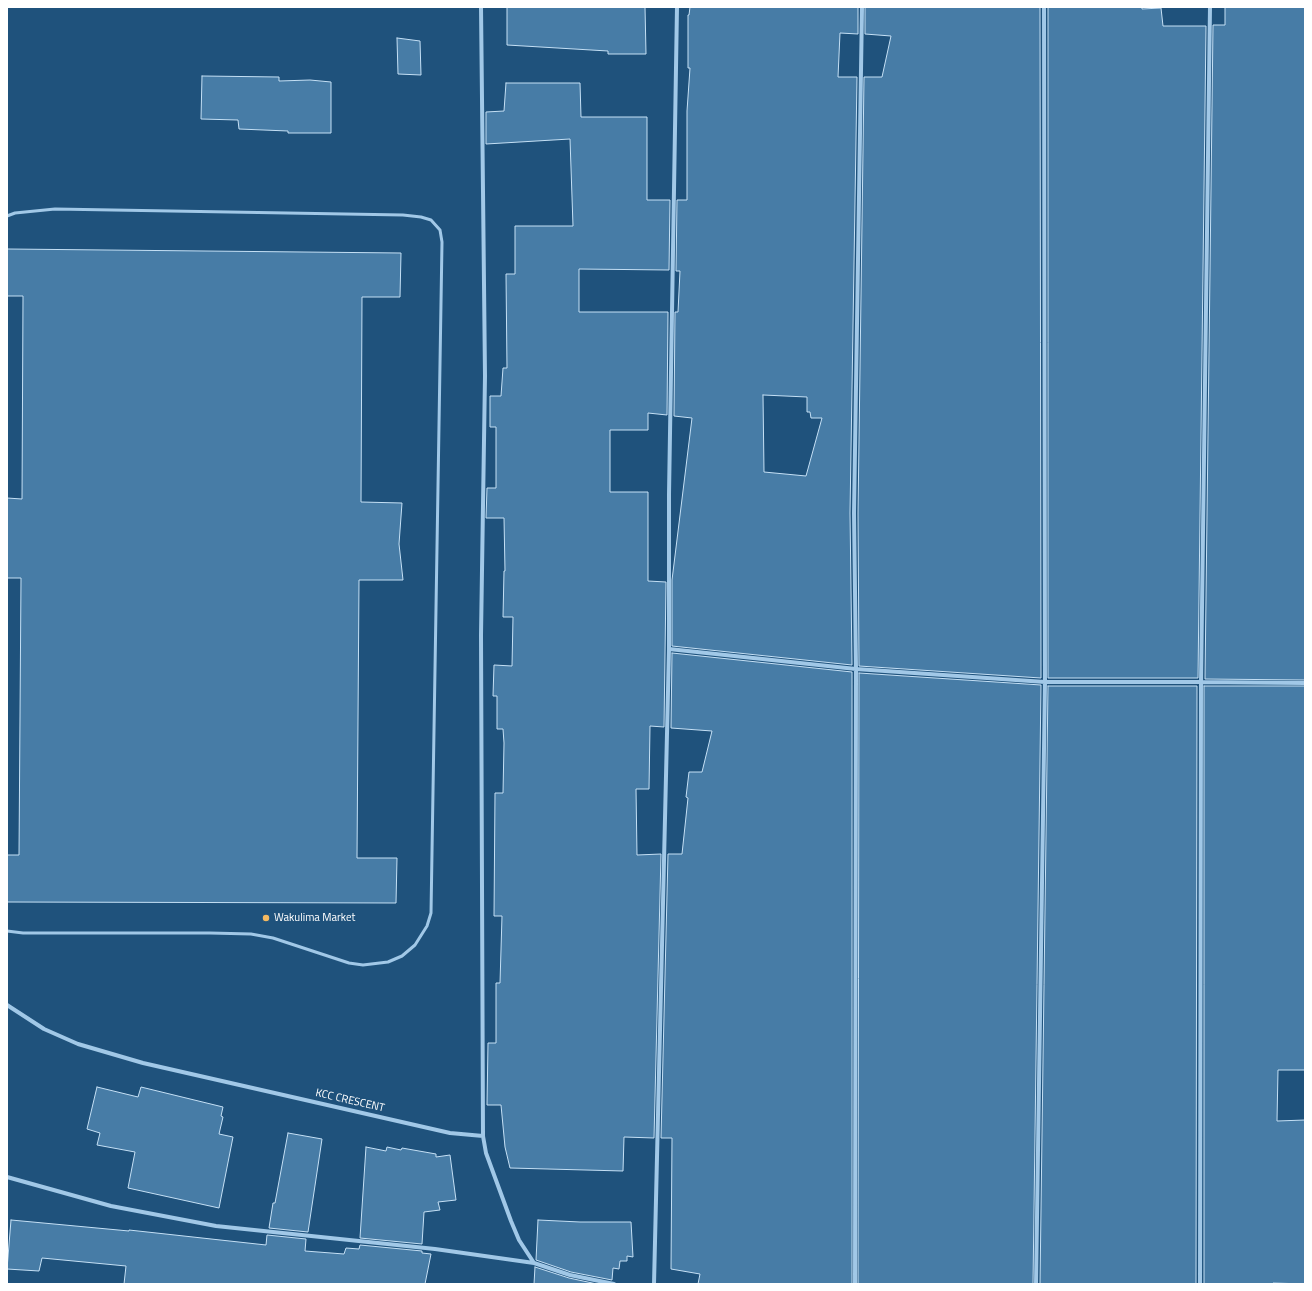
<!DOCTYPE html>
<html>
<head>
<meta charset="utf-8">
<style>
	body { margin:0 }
	#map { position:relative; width:1312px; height:1291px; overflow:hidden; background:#1f527c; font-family:"Titillium Web",sans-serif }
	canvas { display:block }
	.frame { position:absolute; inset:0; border:8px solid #fff; pointer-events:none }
</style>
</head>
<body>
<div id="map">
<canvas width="1312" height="1291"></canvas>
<div class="frame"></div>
</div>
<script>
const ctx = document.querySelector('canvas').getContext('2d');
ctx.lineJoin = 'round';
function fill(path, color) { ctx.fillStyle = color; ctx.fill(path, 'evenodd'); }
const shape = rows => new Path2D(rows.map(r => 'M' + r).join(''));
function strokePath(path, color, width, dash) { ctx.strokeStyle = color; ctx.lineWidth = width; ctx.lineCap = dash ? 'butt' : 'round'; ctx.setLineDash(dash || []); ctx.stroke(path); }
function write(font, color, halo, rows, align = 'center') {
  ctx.font = font + ' "Titillium Web",sans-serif'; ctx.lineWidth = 3; ctx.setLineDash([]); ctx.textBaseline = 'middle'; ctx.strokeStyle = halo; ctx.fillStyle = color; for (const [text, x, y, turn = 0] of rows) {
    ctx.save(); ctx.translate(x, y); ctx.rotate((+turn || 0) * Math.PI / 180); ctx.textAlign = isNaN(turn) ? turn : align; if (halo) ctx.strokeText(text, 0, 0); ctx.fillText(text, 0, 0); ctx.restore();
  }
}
const building = shape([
	[507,7,645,7,646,54,608,54,608,51,507,45,507,7],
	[690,7,858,7,858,34,840,33,838,77,857,77,850,513,852,665,672,646,672,580,692,418,674,416,675,312,678,312,680,271,676,271,677,200,687,200,687,111,690,68,688,68,688,15,689,15,690,7],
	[763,395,807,397,807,412,810,412,811,418,822,418,806,476,764,472,763,395],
	[865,7,1040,7,1041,678,859,666,858,513,864,77,882,77,891,36,865,34,865,7],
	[1048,7,1142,7,1142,9,1161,8,1163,26,1206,26,1198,678,1048,678,1048,7],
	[1225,7,1305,7,1305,680,1205,679,1213,25,1225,25,1225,7],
	[397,38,420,41,421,75,398,74,397,38],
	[202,76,279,77,279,81,310,80,331,82,331,133,288,133,288,131,239,129,238,120,201,119,202,76],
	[506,83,580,83,581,117,647,117,647,200,670,200,669,270,579,269,579,312,668,312,667,415,648,413,648,430,610,430,610,492,648,492,648,581,666,582,664,727,650,726,649,789,636,789,637,855,661,854,654,1138,624,1137,623,1171,510,1168,505,1147,501,1105,487,1105,488,1043,496,1043,496,983,500,983,502,916,494,916,495,793,503,793,504,743,503,729,497,729,497,696,493,696,494,665,512,666,513,617,503,617,504,571,505,571,504,518,486,518,487,488,496,488,496,427,490,427,490,396,501,396,503,368,507,368,506,274,515,274,515,226,573,226,570,139,486,144,486,112,504,111,506,83],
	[7,249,401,253,400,297,362,297,361,502,402,503,399,544,403,580,359,580,357,858,397,858,396,903,7,902,7,855,19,855,21,578,7,578,7,498,22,499,23,296,7,296,7,249],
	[672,653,852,672,852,1284,698,1284,700,1274,671,1269,672,1138,661,1138,668,854,682,854,688,798,686,797,689,772,702,772,712,731,671,728,672,653],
	[859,673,1041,685,1033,1284,858,1284,859,673],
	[1048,686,1197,686,1196,1284,1040,1284,1048,686],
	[1204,686,1305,686,1305,1070,1278,1070,1277,1121,1305,1120,1305,1284,1273,1283,1273,1284,1204,1284,1204,686],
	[97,1087,138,1097,141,1087,223,1107,221,1116,223,1117,219,1134,233,1137,219,1208,128,1188,135,1152,97,1145,100,1133,87,1129,97,1087],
	[288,1133,322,1139,308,1232,269,1228,273,1203,275,1203,288,1133],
	[366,1147,386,1151,387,1147,401,1150,402,1148,436,1154,436,1157,450,1155,456,1200,438,1202,440,1210,424,1212,422,1244,360,1238,366,1147],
	[11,1220,129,1231,129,1230,266,1245,267,1235,306,1239,305,1251,344,1254,346,1248,359,1249,360,1245,422,1251,422,1253,431,1254,425,1284,124,1284,126,1266,42,1258,39,1271,7,1269,11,1220],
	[538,1220,580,1222,631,1222,633,1257,627,1256,627,1261,620,1261,619,1269,613,1268,612,1280,571,1272,536,1260,538,1220],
	[535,1267,569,1278,597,1284,534,1284,535,1267]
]);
const lane = shape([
	[7,216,15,213,55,209,403,215,421,217,431,220,440,230,442,242,431,913,427,926,415,945,402,956,388,962,363,965,349,963,273,938,251,934,210,933,23,933,7,931]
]);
const street = shape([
	[481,7,485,376,481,635,483,1136],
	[669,649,856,669,1045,682,1201,682,1305,683],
	[7,1005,44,1029,78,1044,143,1063,450,1133,483,1136,486,1153,511,1221,519,1240,534,1263,570,1275,614,1284],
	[7,1177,111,1206,216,1226,435,1249,534,1263],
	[654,1284,669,649,669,494,677,7],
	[855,1284,856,669,854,513,862,7],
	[1036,1284,1045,682,1044,7],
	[1200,1284,1201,682,1210,7]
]);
const markers = [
	[266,918,4,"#f5ba61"]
];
const poiNames = [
	["Wakulima Market",274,918]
];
const streetNames = [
	["KCC CRESCENT",350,1101,13]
];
fill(building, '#477ca6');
strokePath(building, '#c5e0f5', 1);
strokePath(lane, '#a1c8e7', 3);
strokePath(street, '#a1c8e7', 4);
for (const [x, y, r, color] of markers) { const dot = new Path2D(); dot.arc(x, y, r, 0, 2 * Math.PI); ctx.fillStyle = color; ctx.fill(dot); strokePath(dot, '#1f527c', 1.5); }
write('11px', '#fff', '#1f527c', poiNames, 'left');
write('11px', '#fff', '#1f527c', streetNames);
</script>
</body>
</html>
